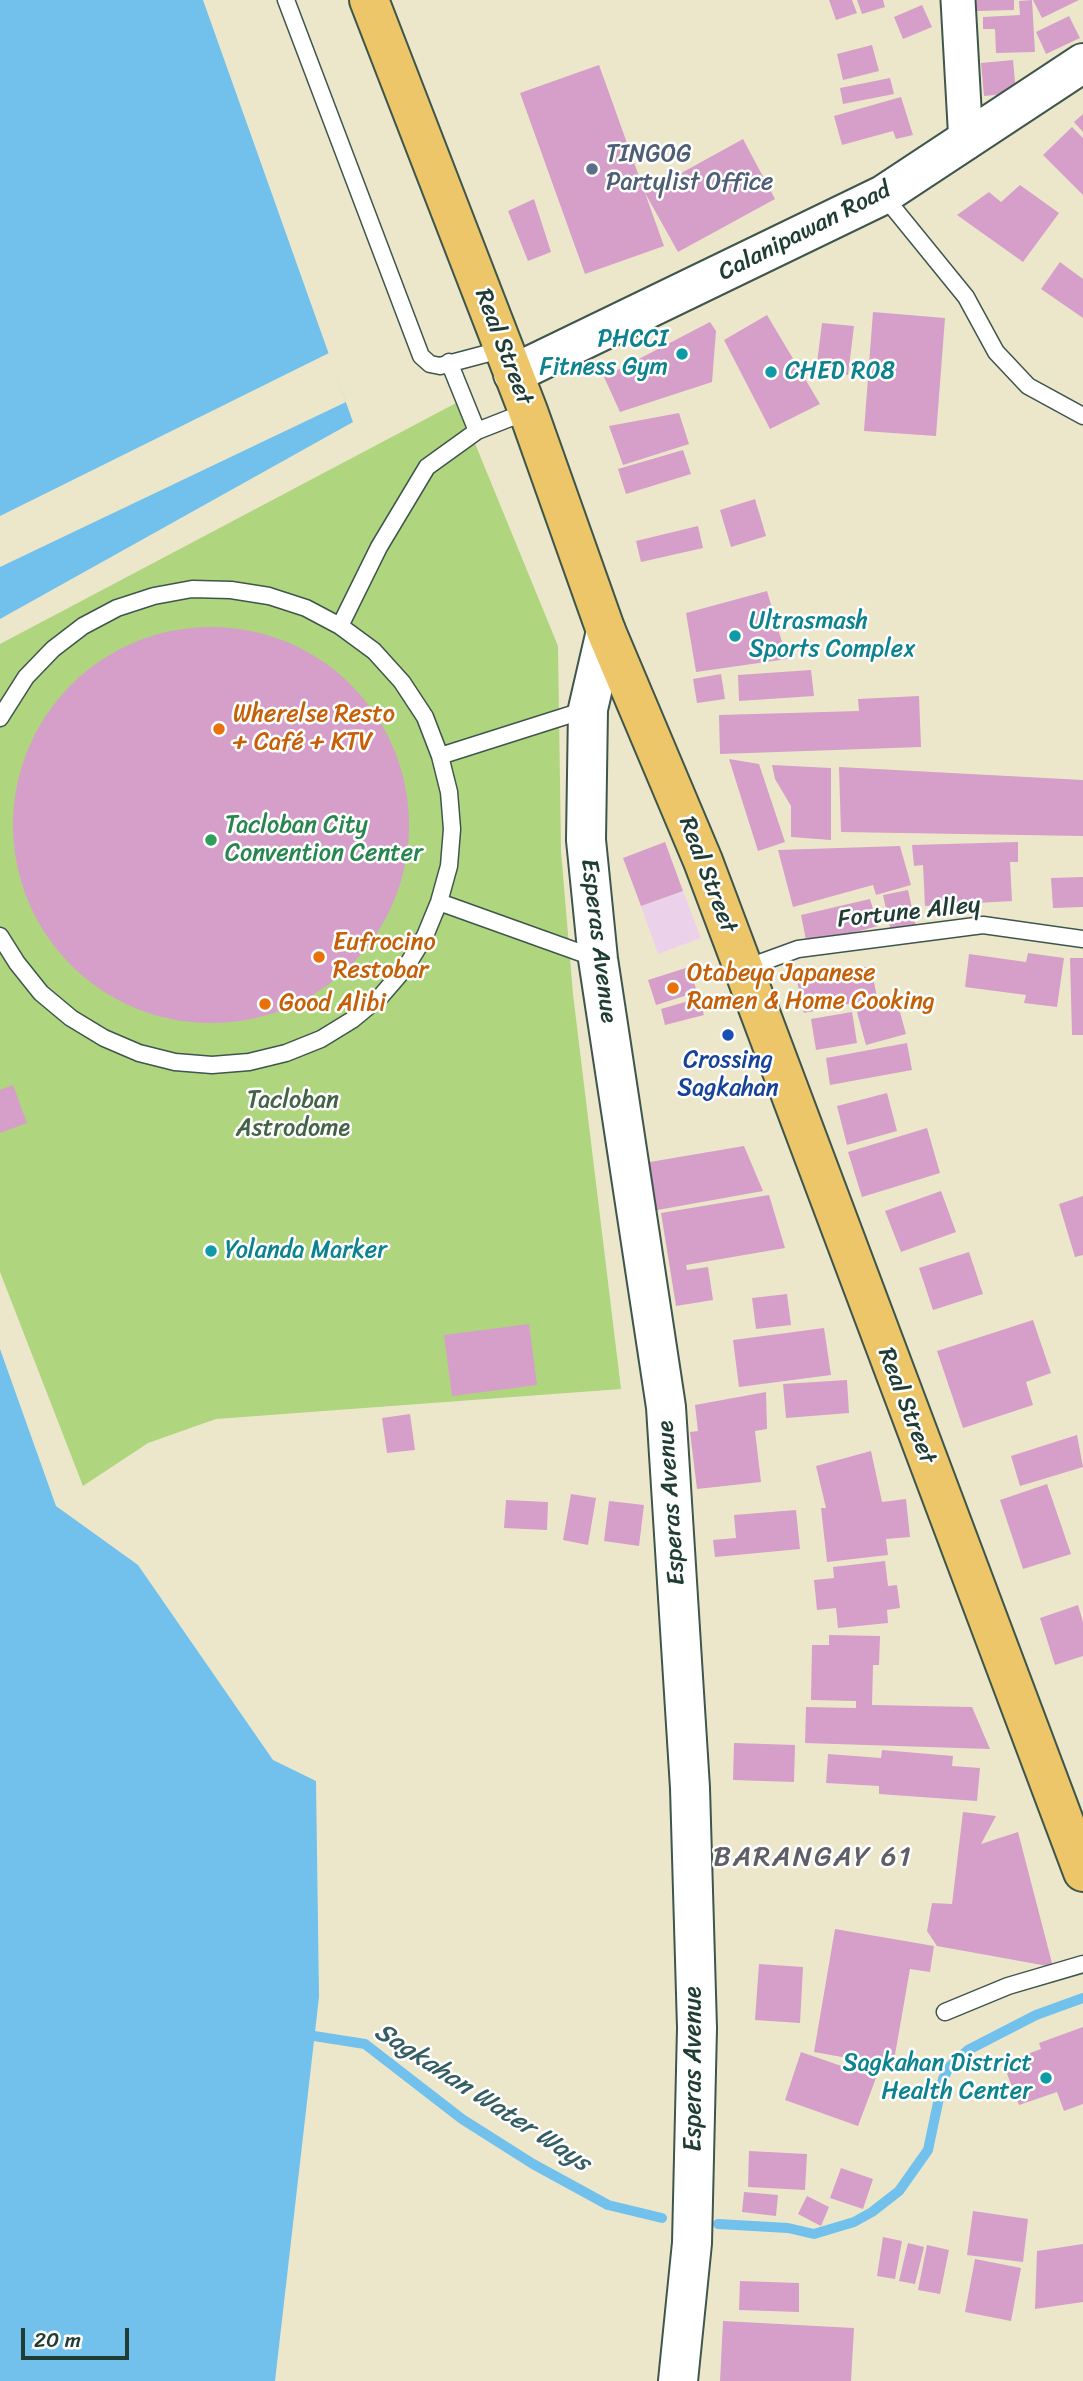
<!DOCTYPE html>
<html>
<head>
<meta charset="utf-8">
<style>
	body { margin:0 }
	#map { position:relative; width:1083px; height:2381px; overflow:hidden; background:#ece7cb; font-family:Sriracha,sans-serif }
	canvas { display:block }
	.scale { position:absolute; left:21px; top:2328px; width:108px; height:32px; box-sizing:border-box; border:4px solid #1f3d34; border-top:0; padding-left:9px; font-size:21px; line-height:24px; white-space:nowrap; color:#1f3d34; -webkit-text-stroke:5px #fff; paint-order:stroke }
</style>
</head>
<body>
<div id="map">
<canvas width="1083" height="2381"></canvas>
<div class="scale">20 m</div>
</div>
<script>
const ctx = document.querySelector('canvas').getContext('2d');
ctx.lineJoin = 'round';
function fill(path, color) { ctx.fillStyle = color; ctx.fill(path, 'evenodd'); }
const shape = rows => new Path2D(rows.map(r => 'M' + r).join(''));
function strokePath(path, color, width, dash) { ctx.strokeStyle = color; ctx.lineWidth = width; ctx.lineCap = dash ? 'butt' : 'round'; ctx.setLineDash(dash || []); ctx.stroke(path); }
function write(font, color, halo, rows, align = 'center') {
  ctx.font = font + ' Sriracha,sans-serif'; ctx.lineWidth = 5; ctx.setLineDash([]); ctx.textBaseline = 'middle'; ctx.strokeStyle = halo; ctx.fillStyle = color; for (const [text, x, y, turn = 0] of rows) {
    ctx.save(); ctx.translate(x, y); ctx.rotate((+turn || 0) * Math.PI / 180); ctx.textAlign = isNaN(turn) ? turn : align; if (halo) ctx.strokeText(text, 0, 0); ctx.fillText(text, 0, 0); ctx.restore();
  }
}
const built = shape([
	[683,891,701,938,658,954,641,906]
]);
const green = shape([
	[458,402,558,646,561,851,573,994,621,1389,216,1419,148,1443,83,1486,0,1272,0,644]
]);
const water = shape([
	[0,0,203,0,353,422,0,619],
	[0,1349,56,1506,138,1565,273,1760,316,1781,319,1997,275,2381,0,2381]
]);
const pier = shape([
	[329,353,346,402,0,567,0,516]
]);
const stream = shape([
	[314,2036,365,2044,462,2119,533,2164,608,2205,662,2218],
	[718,2224,788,2228,814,2234,854,2222,872,2212,899,2191,928,2150,943,2079,949,2067,968,2050,1036,2015,1083,1998]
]);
const building = shape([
	[829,0,852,0,857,13,836,20],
	[857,0,883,0,885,7,862,14],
	[976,0,1014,0,1014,10,977,11],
	[1032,0,1035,52,996,53,995,29,983,29,983,17,1020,15,1019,1],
	[1033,0,1079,0,1042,18],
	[922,5,932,27,903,39,894,17],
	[1069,16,1080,38,1046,54,1036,32],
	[872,45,879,71,843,80,837,54],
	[1013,60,1016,93,984,96,981,63],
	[599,65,664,246,585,274,520,93],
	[890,78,894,94,843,104,840,88],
	[901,97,913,135,896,139,893,131,842,145,834,116],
	[1083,114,1083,132,1074,122],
	[1072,127,1083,138,1083,195,1043,155],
	[743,139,775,199,678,252,645,193],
	[1020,185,1059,213,1023,262,957,215,989,192,1001,202],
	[534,199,551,252,528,261,508,211],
	[1060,262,1083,279,1083,318,1041,289],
	[873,312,945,318,936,436,864,431],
	[767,315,820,404,770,429,724,340],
	[710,322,716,331,712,382,620,412,604,377],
	[822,323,854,326,848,375,816,371],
	[679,413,689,444,623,465,609,426],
	[683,450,691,474,626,494,618,469],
	[755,499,766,536,731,547,720,510],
	[698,526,703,548,641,562,636,541],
	[767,591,787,659,696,672,686,613],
	'13 825a198 198 0 1 1 396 0a198 198 0 1 1-396 0Z',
	[811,670,814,696,739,701,738,675],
	[721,674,725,699,697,703,693,679],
	[919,696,921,747,720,754,719,715,859,711,858,699],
	[729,759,759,764,785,842,758,851],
	[772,765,831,768,831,840,791,837,791,806,775,779],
	[839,767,1083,780,1083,836,841,832],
	[665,842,683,891,641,906,623,858],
	[1018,842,1018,862,1010,862,1012,901,925,906,923,865,914,866,912,845],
	[900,846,911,885,876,895,873,885,793,907,778,850],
	[1083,877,1083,907,1053,908,1051,878],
	[908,890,916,926,891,932,883,895],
	[870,899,878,926,807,945,801,915],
	[1028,953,1064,958,1057,1007,1024,1003,1026,995,965,987,969,954,1026,962],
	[1070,958,1083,958,1083,1035,1072,1035],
	[871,966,877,998,804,1013,797,981],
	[689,967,697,992,656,1005,648,980],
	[895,994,906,1034,866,1045,855,1005],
	[699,998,704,1015,665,1025,661,1009],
	[852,1012,857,1043,816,1050,811,1019],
	[907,1043,912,1070,830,1085,826,1058],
	[13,1085,27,1123,0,1133,0,1090],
	[887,1093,897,1131,847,1145,837,1106],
	[927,1128,940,1173,862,1197,848,1152],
	[744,1146,763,1191,652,1211,644,1163],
	[941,1191,956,1232,901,1252,885,1211],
	[769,1195,785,1248,686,1265,687,1270,708,1267,713,1300,676,1306,661,1213],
	[1083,1196,1083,1255,1075,1257,1059,1204],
	[969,1252,983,1294,933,1310,919,1268],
	[787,1294,791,1325,756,1329,752,1298],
	[1033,1320,1051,1373,1026,1382,1033,1405,963,1428,937,1351],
	[529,1324,537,1385,452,1396,444,1335],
	[824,1328,831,1375,739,1387,733,1340],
	[847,1380,849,1413,786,1418,783,1384],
	[766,1392,767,1429,755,1431,761,1482,697,1489,690,1432,698,1431,695,1405],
	[410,1414,415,1450,387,1453,382,1418],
	[1077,1435,1083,1467,1020,1486,1011,1456],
	[871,1451,882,1502,906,1499,910,1537,886,1539,888,1555,827,1562,821,1508,826,1508,816,1466],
	[1047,1484,1071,1554,1023,1569,1000,1500],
	[571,1494,596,1498,588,1545,563,1540],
	[506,1500,548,1502,547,1530,504,1528],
	[609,1501,644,1505,639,1546,604,1541],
	[796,1510,800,1549,715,1557,713,1540,736,1538,734,1515],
	[885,1561,888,1586,897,1585,900,1608,887,1610,888,1623,838,1628,836,1608,817,1610,814,1580,834,1578,833,1567],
	[1078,1605,1083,1622,1083,1656,1055,1665,1040,1618],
	[829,1635,880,1636,879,1665,873,1665,872,1705,972,1707,990,1749,805,1743,806,1707,856,1708,856,1701,811,1700,812,1645,829,1645],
	[734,1743,795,1745,794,1782,733,1780],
	[882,1750,953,1756,952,1766,980,1768,977,1801,879,1794,879,1786,826,1783,828,1754,881,1758],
	[963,1812,996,1816,981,1844,1018,1832,1053,1967,937,1946,927,1931,932,1903,952,1904],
	[835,1929,934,1946,930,1972,910,1969,893,2066,814,2052],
	[759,1964,803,1967,800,2023,755,2020],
	[1083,2027,1083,2104,1064,2111,1057,2092,1019,2105,1003,2063,1041,2049,1039,2043],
	[801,2052,876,2078,858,2126,785,2100],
	[749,2151,807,2154,805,2190,748,2187],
	[841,2168,873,2179,863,2209,830,2198],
	[744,2192,778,2195,776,2216,742,2212],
	[807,2196,829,2207,821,2226,798,2214],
	[973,2211,1028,2219,1023,2262,967,2255],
	[883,2237,902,2241,895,2279,877,2276],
	[908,2243,924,2247,915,2284,899,2281],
	[1083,2244,1083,2302,1035,2309,1037,2251],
	[927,2245,949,2250,940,2294,918,2290],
	[975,2259,1021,2268,1011,2321,965,2312],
	[740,2281,799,2283,799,2312,739,2310],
	[723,2321,854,2328,851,2381,720,2381]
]);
const service = shape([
	[286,0,421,356,430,364,440,366,504,349],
	[883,195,966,297,996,352,1028,386,1083,416],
	[449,362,477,431],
	[340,626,379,547,427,467,477,431,528,411],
	[0,718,26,677,53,649,83,626,117,608,154,596,192,589,231,590,269,596,306,608,340,626,374,651,402,682,425,717,440,756,449,792,452,829,449,866,439,902,425,936,406,967,381,996,352,1020,321,1039,286,1053,249,1062,212,1065,175,1062,139,1053,104,1038,71,1018,41,993,17,963,0,936],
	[440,756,588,709],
	[439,902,598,959],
	[743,969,798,949,983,925,1083,939],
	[945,2012,1008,1986,1083,1964]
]);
const minor = shape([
	[958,0,966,143]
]);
const tertiary = shape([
	[513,374,883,195,1083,63],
	[606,631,588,709,586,840,598,959,666,1407,690,1788,697,2028,692,2243,678,2381]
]);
const primary = shape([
	[369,0,528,411,606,631,703,861,1083,1872]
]);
const markers = [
	[592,169,7,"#5c6f8a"],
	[682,354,7,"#0f9aa8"],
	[771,372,7,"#0f9aa8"],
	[735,636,7,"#0f9aa8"],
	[219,729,7,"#e8710a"],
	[211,840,7,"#2e9e5b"],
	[319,957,7,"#e8710a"],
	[673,988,7,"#e8710a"],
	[265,1004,7,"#e8710a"],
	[728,1035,7,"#1a4fb4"],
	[211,1251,7,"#0f9aa8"],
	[1046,2078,7,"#0f9aa8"]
];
const serviceNames = [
	["TINGOG",606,155],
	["Partylist Office",606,183]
];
const streetNames = [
	["Calanipawan Road",805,232,-27],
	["Real Street",503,347,69],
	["Real Street",707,875,69],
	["Fortune Alley",909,913,-6],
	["Esperas Avenue",598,941,83],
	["Real Street",906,1406,69],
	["Esperas Avenue",672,1503,-94],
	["Esperas Avenue",694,2069,-90]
];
const cultureNames = [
	["PHCCI",668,340,"right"],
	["Fitness Gym",668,368,"right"],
	["CHED R08",785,372],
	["Ultrasmash",749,622],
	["Sports Complex",749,650],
	["Yolanda Marker",225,1251],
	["Sagkahan District",1032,2064,"right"],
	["Health Center",1032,2092,"right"]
];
const foodNames = [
	["Wherelse Resto",233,715],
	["+ Café + KTV",233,743],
	["Eufrocino",333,943],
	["Restobar",333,971],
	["Otabeya Japanese",687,974],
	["Ramen & Home Cooking",687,1002],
	["Good Alibi",279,1004]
];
const leisureNames = [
	["Tacloban City",225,826],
	["Convention Center",225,854]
];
const transitNames = [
	["Crossing",728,1061],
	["Sagkahan",728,1089]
];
const parkNames = [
	["Tacloban",293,1101],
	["Astrodome",293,1129]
];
const waterNames = [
	["Sagkahan Water Ways",482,2098,33]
];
const quarterNames = [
	["BARANGAY 61",813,1858]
];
fill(built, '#ecd1ea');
fill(green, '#afd57e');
fill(water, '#71c1ec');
fill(pier, '#ece7cb');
strokePath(stream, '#71c1ec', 10);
fill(building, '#d59fc9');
strokePath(service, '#3e564b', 19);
strokePath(minor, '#3e564b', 37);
strokePath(tertiary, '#3e564b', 42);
strokePath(primary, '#3e564b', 42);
strokePath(service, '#fff', 16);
strokePath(minor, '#fff', 33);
strokePath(tertiary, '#fff', 38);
strokePath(primary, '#ecc669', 38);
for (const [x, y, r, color] of markers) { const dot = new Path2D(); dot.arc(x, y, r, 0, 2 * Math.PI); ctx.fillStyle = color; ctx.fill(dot); strokePath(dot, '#fff', 2.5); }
write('24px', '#4e5e75', '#fff', serviceNames, 'left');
write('24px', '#1f3d34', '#fff', streetNames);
write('24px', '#0d838f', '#fff', cultureNames, 'left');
write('24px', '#c56008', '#fff', foodNames, 'left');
write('24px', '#27864d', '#fff', leisureNames, 'left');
write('24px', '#164399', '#fff', transitNames);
write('24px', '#436346', '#fff', parkNames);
write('italic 26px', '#345e62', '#fff', waterNames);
ctx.letterSpacing = '2px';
write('28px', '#5f5f68', '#fff', quarterNames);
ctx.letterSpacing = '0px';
</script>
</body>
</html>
